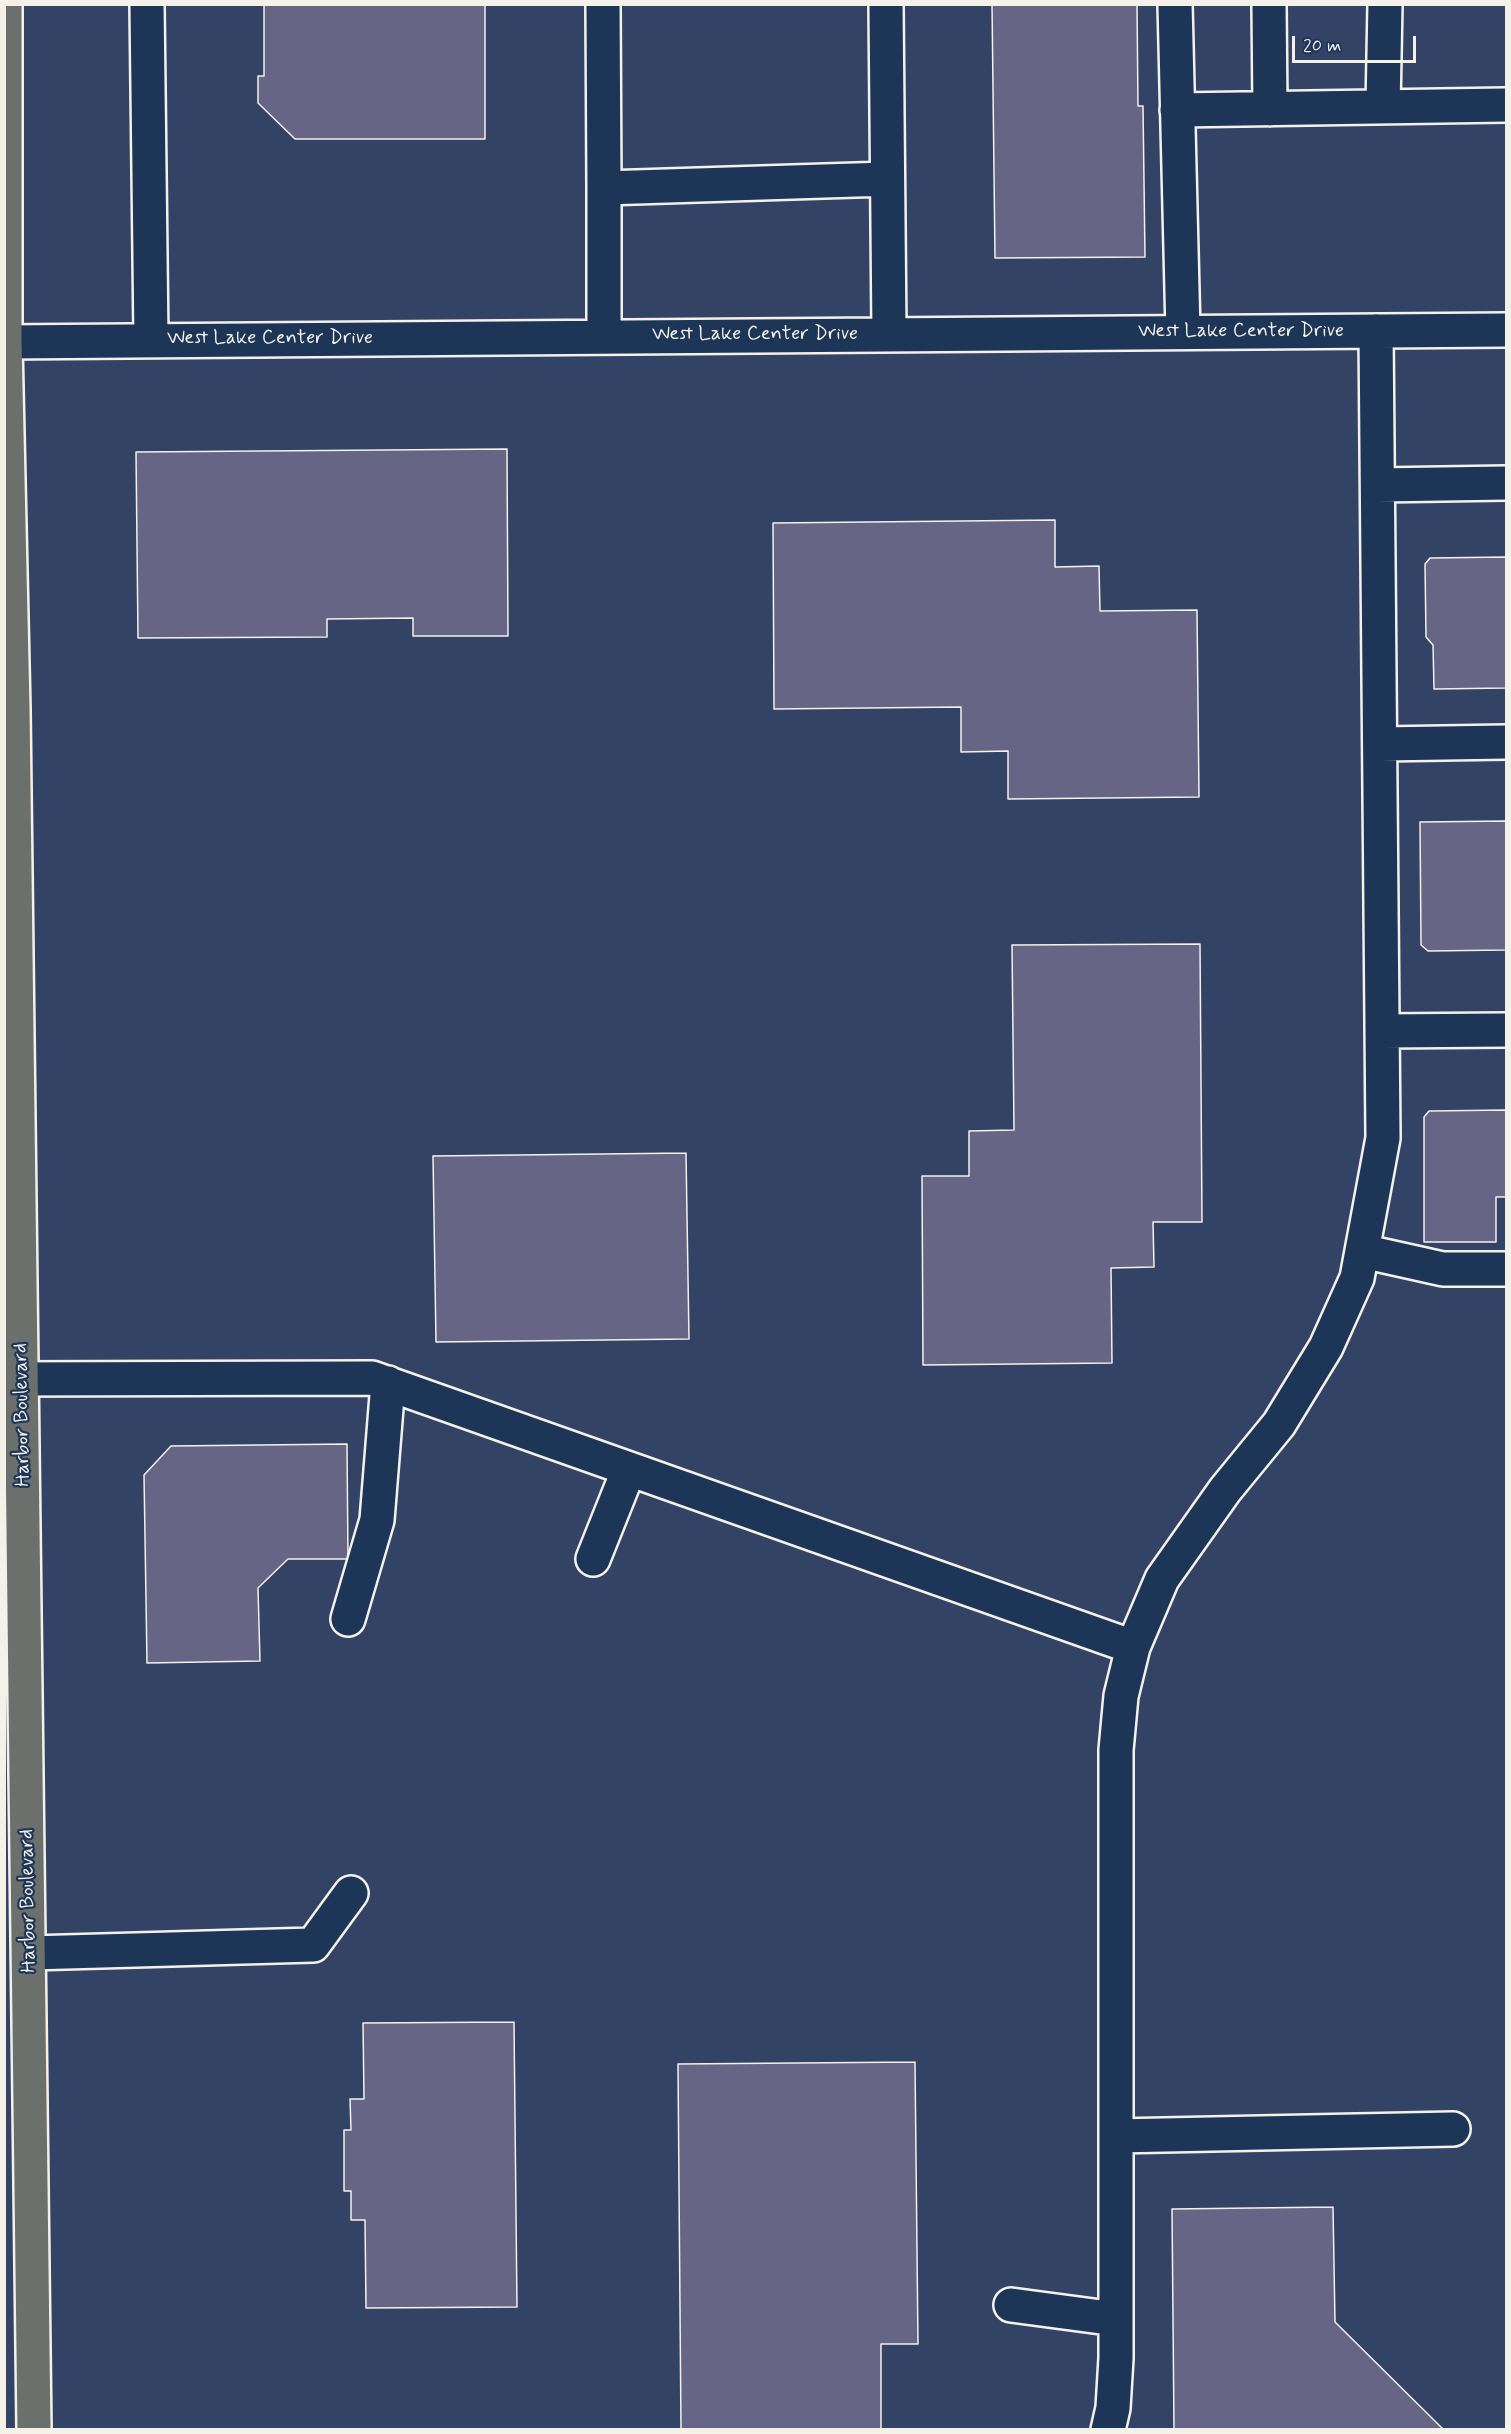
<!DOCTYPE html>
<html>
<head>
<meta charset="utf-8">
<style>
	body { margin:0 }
	#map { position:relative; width:1511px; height:2434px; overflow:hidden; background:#1d3557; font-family:Mynerve,sans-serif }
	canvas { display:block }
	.frame { position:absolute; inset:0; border:6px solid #f4f1e8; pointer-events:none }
	.scale { position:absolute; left:1292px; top:36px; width:124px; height:27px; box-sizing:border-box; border:3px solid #f4f1e8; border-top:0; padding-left:8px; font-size:18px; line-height:21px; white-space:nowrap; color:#f4f1e8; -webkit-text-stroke:4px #1d3557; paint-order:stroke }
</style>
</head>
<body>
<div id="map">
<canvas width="1511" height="2434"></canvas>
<div class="frame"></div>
<div class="scale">20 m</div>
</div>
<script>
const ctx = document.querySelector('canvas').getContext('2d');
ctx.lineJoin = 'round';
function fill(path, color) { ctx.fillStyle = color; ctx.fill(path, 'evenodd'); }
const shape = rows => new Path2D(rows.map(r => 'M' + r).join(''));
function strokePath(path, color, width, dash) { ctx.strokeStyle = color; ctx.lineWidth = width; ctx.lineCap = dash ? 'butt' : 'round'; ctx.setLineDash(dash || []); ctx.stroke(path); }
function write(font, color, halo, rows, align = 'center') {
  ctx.font = font + ' Mynerve,sans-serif'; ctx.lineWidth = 4.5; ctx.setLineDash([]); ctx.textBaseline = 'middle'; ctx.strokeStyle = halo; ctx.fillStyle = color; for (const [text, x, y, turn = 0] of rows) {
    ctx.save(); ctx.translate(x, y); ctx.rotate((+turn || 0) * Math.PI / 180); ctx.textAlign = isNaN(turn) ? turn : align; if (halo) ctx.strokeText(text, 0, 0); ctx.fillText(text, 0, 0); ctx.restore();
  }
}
const built = shape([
	[5,5,1506,5,1506,2429,5,2430]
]);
const building = shape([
	[264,4,485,4,485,139,295,139,258,103,258,76,264,76,264,4],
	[992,4,1137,4,1138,106,1143,106,1145,257,995,258,992,4],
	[507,449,508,636,413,636,413,618,327,619,327,637,138,638,136,452,507,449],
	[1055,520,1055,567,1099,566,1100,611,1197,610,1199,797,1008,799,1008,751,961,752,961,707,774,709,773,523,1055,520],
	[1506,557,1506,688,1434,689,1433,645,1426,637,1425,564,1430,558,1506,557],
	[1506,821,1506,950,1428,951,1421,945,1420,822,1506,821],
	[1200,944,1202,1222,1153,1222,1154,1267,1111,1268,1112,1363,923,1365,922,1176,969,1176,969,1131,1014,1130,1012,945,1200,944],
	[1506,1110,1506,1197,1496,1197,1496,1242,1424,1242,1424,1117,1429,1111,1506,1110],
	[686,1153,689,1339,436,1342,433,1156,686,1153],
	[347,1444,348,1559,288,1559,258,1588,260,1661,147,1663,144,1475,171,1446,347,1444],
	[514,2022,517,2307,366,2308,365,2220,351,2220,351,2191,344,2191,344,2130,351,2130,350,2099,364,2099,363,2023,514,2022],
	[915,2062,918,2344,881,2344,881,2430,681,2430,678,2064,915,2062],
	[1333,2207,1335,2322,1444,2430,1174,2430,1172,2209,1333,2207]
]);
const minor = shape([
	[147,4,151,340],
	[603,4,604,188],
	[886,4,889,334],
	[1175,4,1183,332],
	[1269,4,1270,109],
	[1383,107,1385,4],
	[1177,110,1506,105],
	[604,336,604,188,887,179],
	[4,342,1506,330],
	[1378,485,1506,483],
	[1381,744,1506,742],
	[1384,1031,1506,1030],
	[1362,1251,1443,1269,1506,1269],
	[4,1379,372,1378,1133,1647],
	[593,1559,629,1469],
	[348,1619,377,1520,388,1383],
	[30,1953,313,1945,351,1893],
	[1116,2136,1453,2129],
	[1011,2305,1116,2319],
	[1108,2430,1113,2408,1116,2358,1116,1750,1121,1696,1133,1647,1162,1579,1225,1490,1279,1424,1326,1347,1357,1278,1383,1138,1376,331]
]);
const major = shape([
	[5,4,5,342,13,709,34,2430]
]);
const streetNames = [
	["West Lake Center Drive",1241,332],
	["West Lake Center Drive",755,335],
	["West Lake Center Drive",270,339],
	["Harbor Boulevard",23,1415,-91],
	["Harbor Boulevard",29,1901,-91]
];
fill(built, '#334365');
fill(building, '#676585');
strokePath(building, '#f4f1e8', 1.5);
strokePath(minor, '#f4f1e8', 38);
strokePath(major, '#f4f1e8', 38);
strokePath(minor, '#1d3557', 33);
strokePath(major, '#6b706d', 33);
write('20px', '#f4f1e8', '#1d3557', streetNames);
</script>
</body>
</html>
